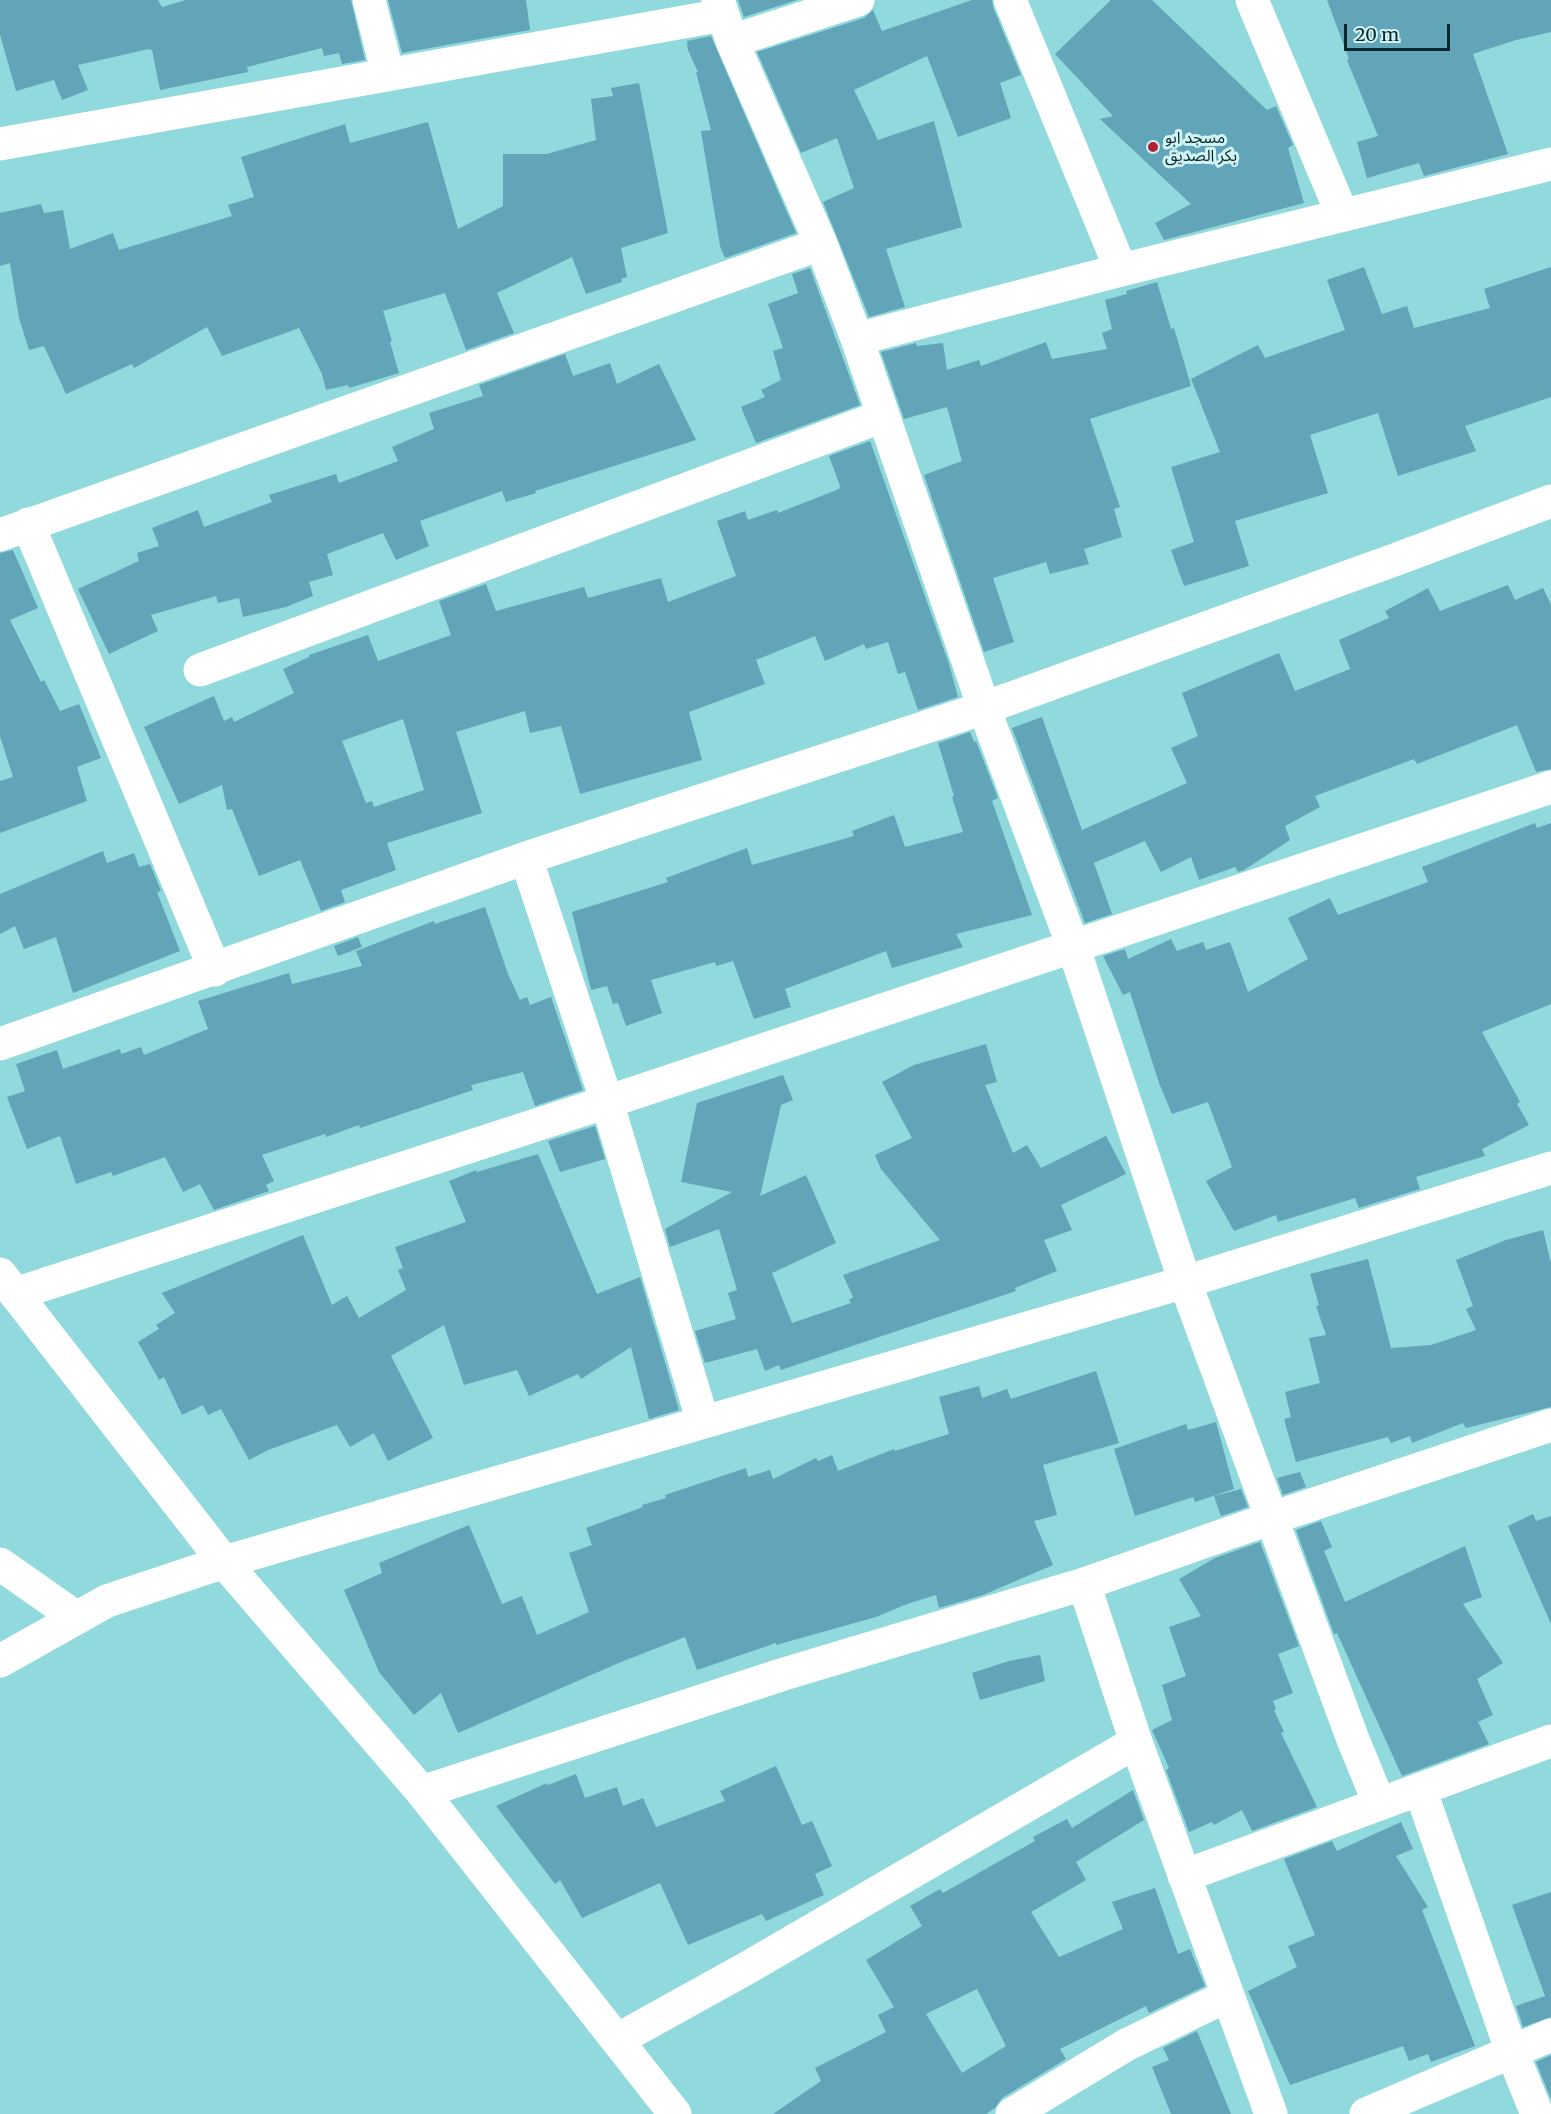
<!DOCTYPE html>
<html>
<head>
<meta charset="utf-8">
<style>
	body { margin:0 }
	#map { position:relative; width:1551px; height:2114px; overflow:hidden; background:#90d9dd; font-family:Merriweather,serif }
	canvas { display:block }
	.scale { position:absolute; left:1344px; top:24px; width:106px; height:27px; box-sizing:border-box; border:3px solid #08282a; border-top:0; padding-left:8px; font-size:18px; line-height:21px; white-space:nowrap; color:#08282a; -webkit-text-stroke:4px #d0f3f5; paint-order:stroke }
</style>
</head>
<body>
<div id="map">
<canvas width="1551" height="2114"></canvas>
<div class="scale">20 m</div>
</div>
<script>
const ctx = document.querySelector('canvas').getContext('2d');
ctx.lineJoin = 'round';
function fill(path, color) { ctx.fillStyle = color; ctx.fill(path, 'evenodd'); }
const shape = rows => new Path2D(rows.map(r => 'M' + r).join(''));
function strokePath(path, color, width, dash) { ctx.strokeStyle = color; ctx.lineWidth = width; ctx.lineCap = dash ? 'butt' : 'round'; ctx.setLineDash(dash || []); ctx.stroke(path); }
function write(font, color, halo, rows, align = 'center') {
  ctx.font = font + ' Merriweather,"Noto Sans Arabic",serif'; ctx.lineWidth = 6; ctx.setLineDash([]); ctx.textBaseline = 'middle'; ctx.strokeStyle = halo; ctx.fillStyle = color; for (const [text, x, y, turn = 0] of rows) {
    ctx.save(); ctx.translate(x, y); ctx.rotate((+turn || 0) * Math.PI / 180); ctx.textAlign = isNaN(turn) ? turn : align; if (halo) ctx.strokeText(text, 0, 0); ctx.fillText(text, 0, 0); ctx.restore();
  }
}
const building = shape([
	[0,0,158,0,162,7,186,0,351,0,365,60,342,64,339,53,324,56,322,48,247,67,248,72,160,90,152,50,149,49,78,65,88,90,62,100,54,80,16,91,0,35],
	[388,0,526,0,530,30,402,53],
	[738,0,797,0,744,17],
	[972,0,992,0,993,7,1021,75,1000,83,1011,118,958,137,927,56,854,90,878,140,934,121,962,227,886,249,905,307,869,317,823,202,854,188,837,138,801,153,757,52,864,18,873,10,882,31],
	[1111,0,1152,0,1267,110,1276,106,1293,145,1288,148,1304,203,1164,240,1155,223,1191,204,1100,119,1113,116,1055,54],
	[1327,0,1551,0,1551,32,1516,40,1473,54,1508,154,1424,176,1419,163,1367,178,1357,142,1378,136,1347,60,1349,59],
	[711,36,796,233,725,258,720,246,701,131,711,130,696,72,698,72,688,50,687,41],
	[639,83,668,233,621,248,627,277,621,279,622,282,586,294,572,257,497,293,514,333,466,350,445,293,383,311,392,341,390,342,399,373,349,388,348,385,326,390,322,374,299,328,222,356,207,327,134,368,132,364,66,394,44,346,29,350,19,318,10,263,0,266,0,213,41,204,44,213,63,210,70,249,113,233,119,250,232,216,228,205,254,197,241,157,345,124,350,143,428,122,458,229,503,206,503,154,547,154,596,140,591,99,613,96,611,88],
	[1364,267,1382,314,1407,306,1414,328,1490,308,1484,289,1551,267,1551,397,1465,426,1476,451,1398,476,1378,413,1310,435,1328,493,1235,521,1249,566,1184,586,1171,550,1194,542,1171,467,1220,452,1191,379,1258,345,1265,358,1345,330,1327,280],
	[810,268,860,405,756,443,741,407,765,397,761,390,781,380,773,351,783,348,768,304,798,293,792,274],
	[1157,282,1171,329,1174,328,1191,386,1090,419,1120,507,1114,509,1122,537,1084,549,1089,564,1050,574,1046,562,993,578,1014,642,984,652,924,475,962,461,947,407,904,419,881,352,916,343,917,346,943,343,947,370,979,360,981,366,1046,342,1052,359,1107,349,1102,333,1112,329,1105,300,1127,294,1126,291],
	[565,354,573,376,610,363,617,384,659,364,696,440,535,491,536,493,506,502,502,491,420,521,429,546,396,560,383,533,327,554,333,575,309,582,313,596,286,607,243,617,239,598,218,603,216,596,151,615,158,631,109,654,78,589,139,561,137,553,159,546,152,528,198,510,204,527,272,502,269,495,336,474,339,483,398,461,392,447,434,429,429,413,483,396,479,385],
	[870,441,949,664,958,697,918,710,905,672,898,674,888,642,866,649,864,644,825,661,815,636,756,660,765,684,689,712,702,760,580,794,561,726,530,733,525,711,456,732,482,813,387,843,396,870,341,890,345,902,321,911,300,860,259,876,232,809,227,810,222,785,179,804,144,727,214,696,224,721,232,717,234,722,294,693,283,669,309,657,309,655,368,635,378,661,451,635,439,601,486,584,496,611,584,587,588,598,661,578,668,602,736,576,717,521,745,511,748,520,777,510,778,513,839,489,840,486,829,456],
	[403,719,424,790,374,807,372,801,366,803,342,741],
	[13,550,38,608,10,620,41,682,44,680,60,711,79,704,101,758,77,767,87,801,0,833,0,781,13,777,0,736,0,553],
	[1508,585,1515,600,1543,588,1551,605,1551,769,1536,772,1517,725,1417,764,1414,759,1315,796,1320,807,1285,826,1290,840,1244,870,1238,872,1235,867,1199,880,1191,857,1161,872,1145,841,1094,863,1112,914,1085,923,1012,728,1042,717,1082,830,1187,783,1171,748,1198,736,1182,693,1279,653,1295,691,1350,669,1339,640,1389,618,1385,611,1428,588,1440,611],
	[970,732,974,742,976,741,998,798,992,801,1032,915,956,934,963,947,892,968,886,951,785,989,791,1007,754,1019,733,961,716,966,715,962,651,980,662,1013,626,1026,618,1003,613,1004,607,986,591,990,572,912,668,882,666,878,747,848,752,865,854,836,852,831,894,815,905,847,963,832,952,797,954,796,938,743],
	[1535,823,1537,828,1551,823,1551,1004,1482,1032,1520,1102,1517,1104,1529,1125,1482,1149,1485,1156,1416,1177,1420,1189,1359,1208,1355,1198,1278,1222,1276,1215,1234,1231,1206,1181,1232,1167,1208,1102,1172,1114,1159,1083,1130,992,1123,995,1103,956,1125,949,1128,959,1171,939,1177,951,1203,942,1206,950,1230,942,1248,992,1308,959,1288,918,1330,898,1338,915,1428,882,1422,867],
	[103,851,107,863,134,853,139,867,150,864,161,891,157,892,180,951,73,993,56,937,24,949,15,926,0,934,0,894],
	[485,907,508,974,520,1000,527,997,530,1005,551,997,583,1090,535,1106,523,1072,471,1085,473,1090,360,1128,359,1125,326,1137,325,1134,262,1155,274,1181,266,1185,269,1191,214,1210,200,1184,183,1192,165,1157,113,1176,111,1172,76,1184,60,1136,27,1149,7,1097,25,1091,16,1064,57,1050,63,1069,120,1049,121,1054,141,1047,144,1055,208,1029,198,1001,289,973,292,984,362,966,356,951,434,921,435,924],
	[358,937,362,947,338,956,334,946],
	[986,1044,997,1082,985,1085,1013,1153,1027,1145,1041,1168,1106,1136,1126,1174,1061,1205,1072,1230,1044,1240,1057,1271,1015,1288,1016,1291,781,1370,779,1365,765,1371,757,1349,705,1363,695,1331,736,1319,728,1293,737,1290,719,1229,670,1247,665,1229,732,1192,681,1182,697,1103,783,1075,793,1100,781,1105,760,1196,806,1175,836,1243,772,1273,792,1323,851,1303,849,1300,853,1297,843,1275,940,1240,881,1169,875,1155,912,1138,882,1082,914,1065],
	[595,1126,605,1159,560,1172,548,1141],
	[538,1154,597,1294,640,1277,679,1410,649,1419,631,1347,581,1379,578,1374,529,1396,517,1370,464,1385,444,1325,391,1356,433,1438,388,1461,374,1433,350,1447,337,1425,268,1450,249,1460,221,1409,208,1415,203,1405,182,1415,164,1377,159,1380,138,1342,159,1329,156,1325,175,1313,162,1293,303,1235,332,1305,347,1296,359,1318,406,1290,398,1270,403,1268,395,1247,466,1222,449,1181,476,1170,477,1172],
	[1543,1230,1551,1263,1551,1407,1466,1428,1463,1423,1412,1443,1410,1436,1391,1443,1388,1437,1296,1462,1284,1419,1291,1417,1285,1392,1320,1383,1309,1338,1326,1335,1316,1306,1319,1305,1310,1274,1368,1259,1391,1348,1431,1345,1476,1330,1466,1309,1473,1306,1456,1260,1506,1240],
	[1096,1371,1119,1443,1043,1465,1057,1515,1034,1521,1053,1565,983,1595,939,1608,936,1595,907,1604,876,1617,776,1645,776,1643,697,1670,685,1637,621,1662,458,1733,441,1693,414,1715,379,1672,344,1590,382,1573,379,1563,469,1525,502,1604,522,1596,537,1635,589,1612,569,1553,592,1545,586,1528,643,1507,642,1505,666,1498,665,1495,746,1468,748,1477,770,1470,773,1479,816,1458,818,1461,832,1455,838,1471,894,1449,895,1451,949,1434,939,1397,979,1386,982,1398,1007,1389,1011,1399],
	[1216,1422,1234,1489,1195,1502,1193,1497,1135,1516,1114,1449,1186,1424,1188,1430],
	[1300,1472,1306,1487,1283,1495,1277,1478],
	[1241,1489,1248,1507,1221,1516,1214,1496],
	[1533,1514,1536,1521,1551,1516,1551,1624,1508,1526],
	[1321,1521,1332,1547,1324,1551,1345,1602,1465,1546,1482,1597,1463,1604,1503,1663,1477,1679,1493,1715,1478,1722,1489,1744,1402,1776,1337,1633,1334,1634,1296,1530],
	[1260,1542,1299,1646,1278,1654,1293,1693,1273,1701,1276,1709,1274,1710,1284,1732,1281,1733,1317,1807,1252,1831,1242,1810,1214,1825,1212,1822,1189,1832,1166,1770,1169,1768,1152,1730,1172,1720,1162,1685,1186,1676,1169,1627,1201,1616,1179,1579,1215,1558],
	[1040,1655,1045,1681,980,1700,972,1673,1009,1661],
	[776,1766,802,1825,812,1821,832,1866,815,1874,824,1895,766,1921,762,1914,688,1945,660,1883,582,1918,560,1880,555,1884,496,1806,547,1783,547,1785,551,1784,576,1774,585,1798,617,1787,623,1806,643,1798,656,1827,725,1801,720,1791],
	[1133,1790,1144,1820,1076,1862,1086,1880,1031,1912,1059,1957,1123,1929,1112,1902,1155,1888,1178,1954,1190,1949,1205,1986,1149,2013,1146,2006,1060,2049,1066,2059,1002,2098,995,2108,986,2114,773,2114,821,2081,815,2068,886,2032,878,2015,894,2007,866,1960,922,1926,910,1906,940,1889,943,1893,1035,1841,1033,1837,1067,1819,1072,1828],
	[977,1989,1006,2046,962,2073,926,2014],
	[1401,1822,1413,1849,1396,1856,1428,1907,1422,1910,1475,2046,1431,2062,1428,2054,1409,2061,1403,2046,1290,2085,1248,1991,1297,1967,1288,1946,1315,1935,1284,1859,1332,1841,1337,1851],
	[1551,1892,1551,2017,1523,2027,1516,2006,1545,1996,1512,1905],
	[1197,2031,1231,2114,1171,2114,1152,2067,1169,2060,1163,2048],
	[1551,2055,1551,2099,1536,2062]
]);
const minor = shape([
	[369,0,388,75],
	[718,0,732,41,821,244,857,339,984,708,1073,946,1185,1282,1352,1737,1379,1803],
	[1010,0,1121,270],
	[1252,0,1342,214],
	[732,41,858,0],
	[0,144,723,15],
	[857,339,1121,270,1551,164],
	[28,524,215,970],
	[0,535,821,244],
	[200,670,883,416],
	[526,858,607,1102,703,1422],
	[0,1044,526,858,984,708,1397,559,1551,501],
	[0,1274,224,1562,422,1792,675,2114],
	[15,1294,607,1102,1551,787],
	[0,1564,77,1618],
	[1084,1584,1136,1742,1271,2114],
	[0,1661,107,1601,224,1562,1185,1282,1551,1168],
	[1420,1789,1512,2052,1537,2114],
	[422,1792,784,1674,1084,1584,1272,1518,1551,1425],
	[1184,1876,1551,1741],
	[617,2040,747,1968,1136,1742],
	[1012,2114,1126,2045,1227,1996],
	[1366,2114,1551,2035]
]);
const markers = [
	[1153,147,6,"#b32034"]
];
const poiNames = [
	["مسجد ابو",1165,138],
	["بكر الصديق",1165,156]
];
fill(building, '#62a4b8');
strokePath(minor, '#fff', 33);
for (const [x, y, r, color] of markers) { const dot = new Path2D(); dot.arc(x, y, r, 0, 2 * Math.PI); ctx.fillStyle = color; ctx.fill(dot); strokePath(dot, '#d0f3f5', 2); }
write('16px', '#08282a', '#d0f3f5', poiNames, 'left');
</script>
</body>
</html>
